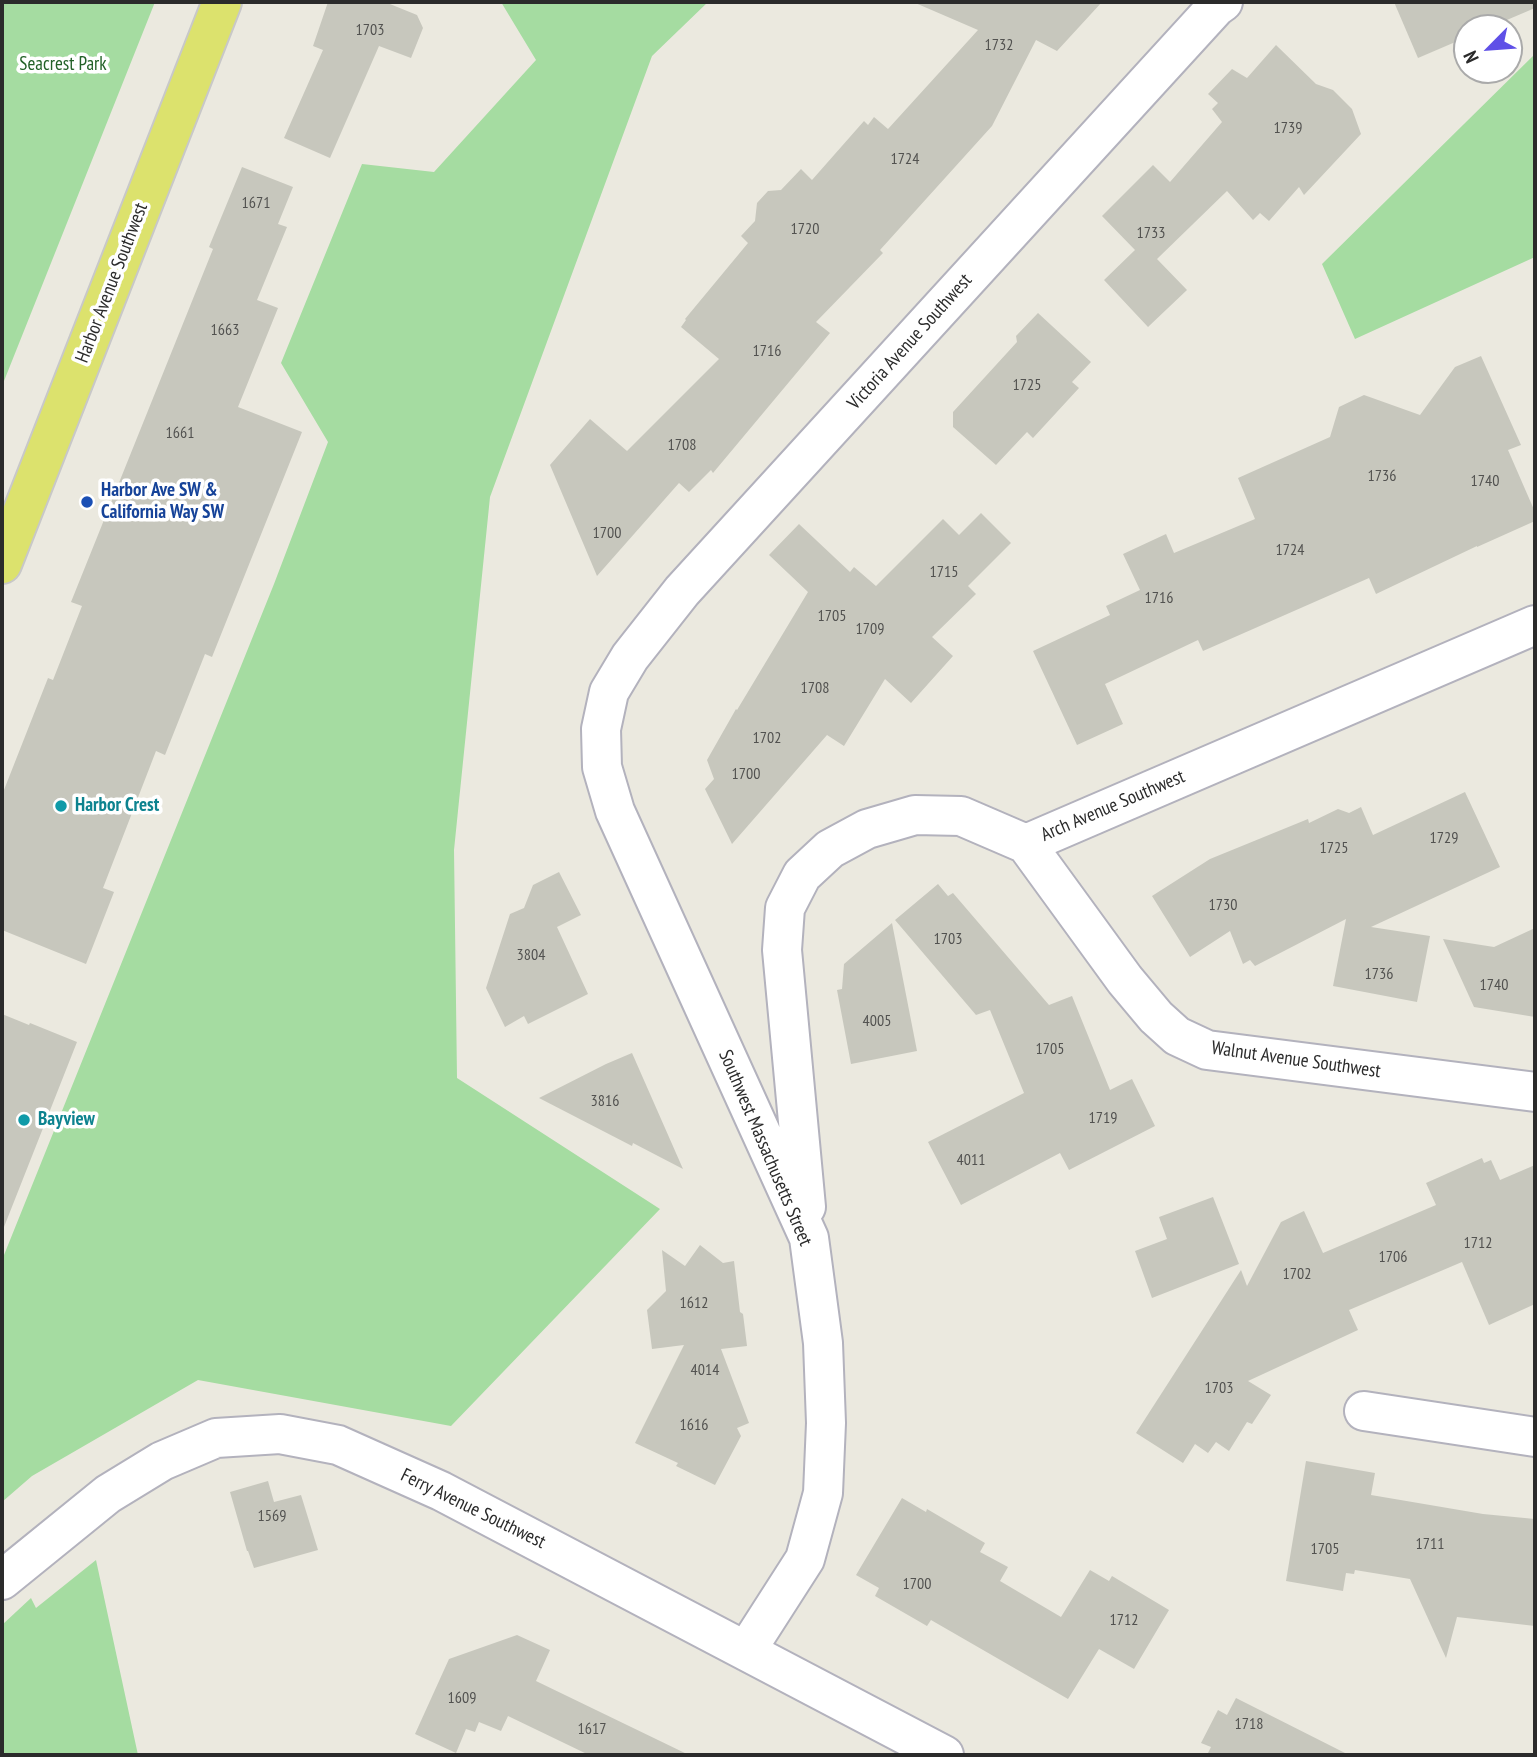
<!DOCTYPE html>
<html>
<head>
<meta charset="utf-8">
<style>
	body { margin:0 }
	#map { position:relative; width:1537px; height:1757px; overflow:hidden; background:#ebe9df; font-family:"PT Sans Narrow",sans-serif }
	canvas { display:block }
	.frame { position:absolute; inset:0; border:4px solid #2b2b2b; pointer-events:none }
	.north { position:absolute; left:1453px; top:14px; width:70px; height:70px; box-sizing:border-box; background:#fff; border:2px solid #aaa; border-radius:50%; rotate:245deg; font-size:19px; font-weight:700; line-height:28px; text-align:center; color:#2b2b2b }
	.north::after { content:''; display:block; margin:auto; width:24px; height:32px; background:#5f50e7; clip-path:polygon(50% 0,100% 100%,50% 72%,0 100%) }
</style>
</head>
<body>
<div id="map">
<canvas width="1537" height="1757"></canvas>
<div class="frame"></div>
<div class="north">N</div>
</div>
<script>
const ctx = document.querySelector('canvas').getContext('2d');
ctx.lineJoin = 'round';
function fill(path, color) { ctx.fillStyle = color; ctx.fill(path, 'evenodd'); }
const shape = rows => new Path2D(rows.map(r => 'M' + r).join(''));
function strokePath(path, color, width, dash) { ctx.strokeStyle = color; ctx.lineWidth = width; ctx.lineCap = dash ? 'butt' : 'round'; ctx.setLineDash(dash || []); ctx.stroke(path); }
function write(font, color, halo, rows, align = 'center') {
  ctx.font = font + ' "PT Sans Narrow",sans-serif'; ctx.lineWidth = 7; ctx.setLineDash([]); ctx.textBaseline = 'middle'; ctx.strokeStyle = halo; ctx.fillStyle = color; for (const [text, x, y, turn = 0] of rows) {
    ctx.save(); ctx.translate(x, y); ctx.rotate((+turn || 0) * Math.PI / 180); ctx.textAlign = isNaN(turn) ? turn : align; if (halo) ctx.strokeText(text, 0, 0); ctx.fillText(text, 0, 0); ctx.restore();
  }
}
const green = shape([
	[2,2,155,2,2,386],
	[501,2,708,2,652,56,490,497,454,850,457,1078,660,1209,451,1426,198,1380,32,1476,2,1502,2,1260,274,584,328,442,281,363,362,164,434,172,536,60],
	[1535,54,1535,257,1355,339,1322,264],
	[96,1560,138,1755,2,1755,2,1625,31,1598,36,1608]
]);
const building = shape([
	[328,2,385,2,417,15,423,28,411,58,379,46,330,158,284,138,323,50,313,46],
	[913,2,1102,2,1057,51,1036,40,992,126,880,250,883,253,816,322,830,333,713,473,711,470,689,492,679,483,597,576,550,465,590,419,627,451,719,359,681,327,686,320,685,319,748,243,741,236,755,221,757,203,768,191,781,190,801,169,812,180,864,121,868,125,874,117,888,129,978,30],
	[1394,2,1535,2,1535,8,1488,28,1467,28,1467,37,1418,58],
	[1276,45,1316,84,1333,90,1352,109,1361,134,1304,195,1299,187,1269,221,1260,213,1253,220,1227,191,1157,259,1187,290,1148,327,1104,280,1135,250,1102,216,1153,165,1170,182,1222,122,1212,109,1218,103,1208,94,1232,69,1247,78],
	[242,167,293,187,278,224,287,227,257,300,278,308,238,407,302,432,212,657,205,654,165,755,156,751,103,888,114,892,86,964,2,930,2,795,48,678,53,680,82,606,71,602,213,249,209,247],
	[1038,313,1091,362,1072,382,1079,388,1033,438,1027,432,996,465,953,427,953,412,1017,342,1016,336],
	[1481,356,1521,445,1508,450,1535,512,1535,521,1477,547,1477,546,1376,594,1369,578,1203,651,1198,640,1105,684,1123,724,1077,745,1033,651,1110,615,1106,606,1140,590,1123,554,1166,534,1174,553,1255,519,1238,478,1330,437,1339,407,1364,395,1420,415,1455,367],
	[981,513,1011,543,968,586,976,594,932,637,953,656,911,703,885,679,844,746,827,735,732,844,705,789,714,779,707,760,736,709,737,710,808,592,769,555,799,524,850,572,854,567,876,586,943,519,959,535],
	[1465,792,1500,867,1371,927,1430,936,1417,1002,1333,986,1346,919,1255,966,1250,960,1243,964,1230,931,1190,957,1152,896,1210,859,1308,819,1309,823,1338,809,1349,813,1361,807,1373,835],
	[559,872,581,915,557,927,588,994,528,1024,524,1016,505,1027,486,988,510,914,524,908,533,885],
	[938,884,948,896,953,893,1049,1005,1072,996,1110,1090,1132,1079,1155,1126,1069,1170,1060,1153,961,1205,928,1142,1024,1093,990,1010,976,1015,895,920],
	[892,923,917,1051,851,1064,837,990,842,989,844,964],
	[1535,928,1535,1017,1474,1007,1443,939,1494,947],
	[2,1014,29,1025,30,1023,77,1042,4,1227,2,1227],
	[632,1053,683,1169,633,1143,632,1146,539,1098,606,1064],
	[1482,1158,1484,1163,1491,1160,1500,1180,1535,1165,1535,1304,1489,1325,1462,1262,1349,1310,1358,1330,1248,1381,1271,1395,1252,1424,1247,1422,1229,1451,1216,1442,1208,1453,1195,1444,1183,1463,1136,1433,1241,1270,1247,1286,1281,1222,1304,1211,1323,1253,1436,1205,1426,1183],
	[1213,1197,1239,1264,1152,1298,1135,1251,1167,1239,1159,1217],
	[700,1245,723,1263,734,1261,740,1312,743,1314,747,1346,721,1349,749,1423,737,1428,741,1436,715,1485,676,1466,678,1463,635,1443,684,1345,652,1349,647,1310,666,1291,662,1250,685,1266],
	[1306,1461,1375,1473,1371,1495,1483,1514,1535,1519,1535,1626,1457,1617,1446,1658,1410,1579,1355,1570,1354,1574,1346,1573,1343,1591,1286,1581],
	[268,1481,274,1502,301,1495,318,1550,254,1568,248,1551,247,1551,230,1492],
	[902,1498,926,1512,927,1509,985,1543,980,1552,1008,1567,1000,1581,1061,1617,1090,1570,1109,1581,1112,1576,1169,1610,1134,1669,1099,1649,1068,1699,931,1620,927,1626,875,1596,879,1588,856,1575],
	[517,1635,550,1650,536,1681,689,1755,589,1755,508,1716,501,1731,479,1722,475,1732,466,1729,456,1753,415,1734,449,1659],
	[1236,1698,1349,1755,1207,1755,1211,1747,1201,1743,1218,1710,1227,1715]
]);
const minor = shape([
	[1026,844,1125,980,1156,1017,1177,1036,1207,1050,1535,1092],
	[806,1207,782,950,785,908,802,875,830,849,867,829,915,815,961,816,1026,844,1535,625],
	[1364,1411,1535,1437],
	[2,1580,108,1494,162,1461,216,1438,280,1434,338,1445,441,1491,944,1755],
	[746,1651,805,1559,823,1493,826,1423,823,1343,809,1238,615,811,602,767,601,729,609,692,630,657,682,591,1216,7,1223,2]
]);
const major = shape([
	[2,564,222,2]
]);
const markers = [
	[87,502,7,"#1a4fb4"],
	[61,806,7,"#0f9aa8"],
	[24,1120,7,"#0f9aa8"]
];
const numberNames = [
	["1703",370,30],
	["1732",999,45],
	["1739",1288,128],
	["1724",905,159],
	["1671",256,203],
	["1720",805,229],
	["1733",1151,233],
	["1663",225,330],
	["1716",767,351],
	["1725",1027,385],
	["1661",180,433],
	["1708",682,445],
	["1736",1382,476],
	["1740",1485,481],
	["1700",607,533],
	["1724",1290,550],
	["1715",944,572],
	["1716",1159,598],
	["1705",832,616],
	["1709",870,629],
	["1708",815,688],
	["1702",767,738],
	["1700",746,774],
	["1729",1444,838],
	["1725",1334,848],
	["1730",1223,905],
	["1703",948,939],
	["3804",531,955],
	["1736",1379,974],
	["1740",1494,985],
	["4005",877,1021],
	["1705",1050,1049],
	["3816",605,1101],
	["1719",1103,1118],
	["4011",971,1160],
	["1712",1478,1243],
	["1706",1393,1257],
	["1702",1297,1274],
	["1612",694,1303],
	["4014",705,1370],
	["1703",1219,1388],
	["1616",694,1425],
	["1569",272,1516],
	["1711",1430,1544],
	["1705",1325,1549],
	["1700",917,1584],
	["1712",1124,1620],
	["1609",462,1698],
	["1718",1249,1724],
	["1617",592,1729]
];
const parkNames = [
	["Seacrest Park",63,65]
];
const streetNames = [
	["Harbor Avenue Southwest",112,283,-69],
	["Victoria Avenue Southwest",910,342,-48],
	["Arch Avenue Southwest",1113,806,-23],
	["Walnut Avenue Southwest",1296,1060,8],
	["Southwest Massachusetts Street",765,1148,67],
	["Ferry Avenue Southwest",473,1509,26]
];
const transitNames = [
	["Harbor Ave SW &",101,491],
	["California Way SW",101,513]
];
const cultureNames = [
	["Harbor Crest",75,806],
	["Bayview",38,1120]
];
fill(green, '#a5dca1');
fill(building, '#c7c7bd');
strokePath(minor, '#b3b2bd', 42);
strokePath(major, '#c8c8c8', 42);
strokePath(minor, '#fff', 38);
strokePath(major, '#dce26d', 38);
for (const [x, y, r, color] of markers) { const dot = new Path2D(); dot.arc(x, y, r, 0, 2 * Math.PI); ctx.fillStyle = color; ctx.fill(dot); strokePath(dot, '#fff', 2.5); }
write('16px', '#525250', null, numberNames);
write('19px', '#226127', '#fff', parkNames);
write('19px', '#2b2b2b', '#fff', streetNames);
write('bold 19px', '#164399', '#fff', transitNames, 'left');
write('bold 19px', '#0d838f', '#fff', cultureNames, 'left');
</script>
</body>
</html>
